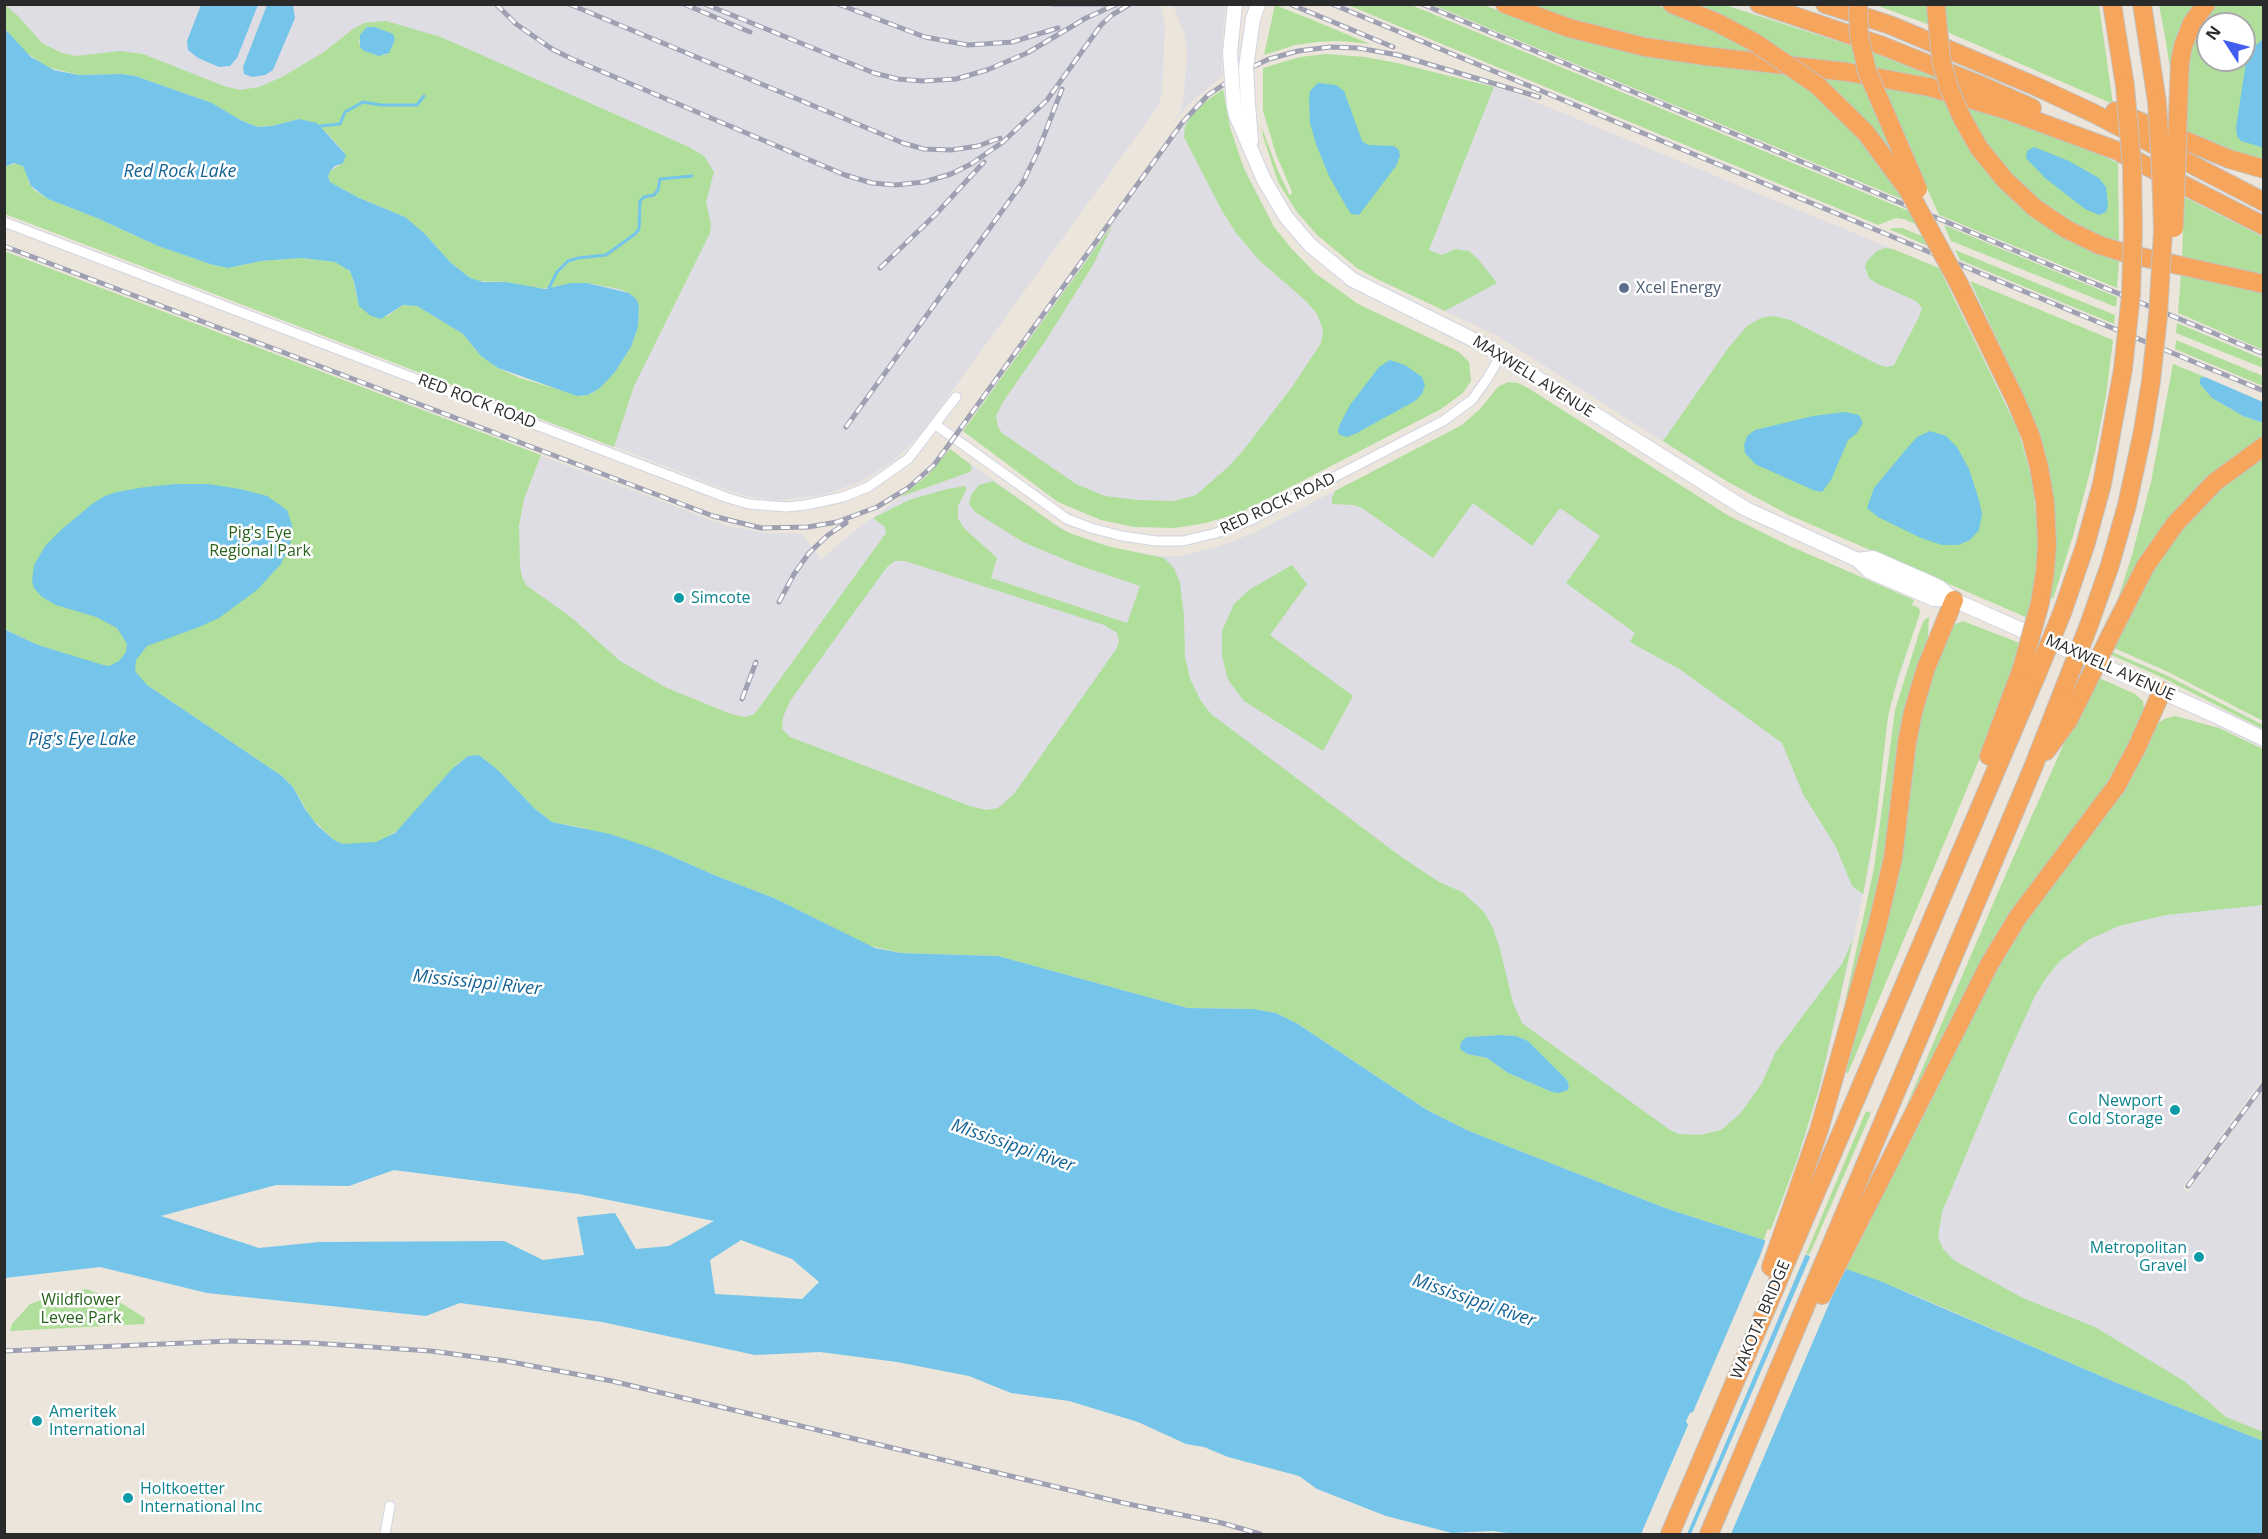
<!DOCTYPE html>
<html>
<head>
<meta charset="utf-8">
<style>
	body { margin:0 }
	#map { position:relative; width:2268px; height:1539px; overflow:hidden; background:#ebe5dc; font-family:"Open Sans",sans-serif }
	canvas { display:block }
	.frame { position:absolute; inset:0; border:6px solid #2a2a2a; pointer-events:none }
	.north { position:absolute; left:2196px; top:12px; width:60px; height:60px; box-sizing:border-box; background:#fff; border:2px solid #aaa; border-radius:50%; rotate:306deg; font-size:16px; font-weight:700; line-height:24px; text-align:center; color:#2a2a2a }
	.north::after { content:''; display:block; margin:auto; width:21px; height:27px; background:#435df1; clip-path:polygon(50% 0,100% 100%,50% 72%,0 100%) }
</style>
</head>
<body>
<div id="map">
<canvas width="2268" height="1539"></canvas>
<div class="frame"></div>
<div class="north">N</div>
</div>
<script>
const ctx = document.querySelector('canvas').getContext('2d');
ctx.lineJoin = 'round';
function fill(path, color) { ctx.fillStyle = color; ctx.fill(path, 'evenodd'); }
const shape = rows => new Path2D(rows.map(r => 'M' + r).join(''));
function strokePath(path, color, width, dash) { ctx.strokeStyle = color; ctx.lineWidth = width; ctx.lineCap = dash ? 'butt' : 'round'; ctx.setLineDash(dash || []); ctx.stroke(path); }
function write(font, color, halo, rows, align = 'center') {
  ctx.font = font + ' "Open Sans",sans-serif'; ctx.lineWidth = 5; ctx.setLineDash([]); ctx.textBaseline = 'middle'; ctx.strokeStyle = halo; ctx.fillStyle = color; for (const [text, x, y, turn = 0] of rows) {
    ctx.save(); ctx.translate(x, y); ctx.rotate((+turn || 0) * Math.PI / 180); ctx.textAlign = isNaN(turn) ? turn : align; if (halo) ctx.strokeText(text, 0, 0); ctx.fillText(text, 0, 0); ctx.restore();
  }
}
const industrial = shape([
	[5,4,1161,4,1165,27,1162,94,1159,105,921,434,892,462,860,482,822,495,778,500,755,498,730,491,556,424,577,396,571,283,545,289,497,281,477,281,5,29],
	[1173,5,1226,5,1222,41,1222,77,1192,101,1171,125,1180,112,1183,101,1187,56,1185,35],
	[1487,86,1509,91,1939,268,1953,295,1789,515,1712,473,1498,336,1404,292],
	[1223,89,1227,116,1239,157,1274,227,1291,248,1315,273,1358,304,1190,526,1134,527,1101,520,1058,502,963,431,1183,126,1197,110],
	[1510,382,1528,388,1729,516,1792,547,1914,600,1912,605,1920,610,1891,704,1886,729,1870,864,1827,1060,1804,1140,1676,1138,1510,1019,429,608,536,454,727,526,766,533,801,533,821,560,848,536,913,488,935,468,950,449,1055,524,1072,534,1117,549,1158,556,1179,556,1217,547,1256,532,1445,434,1467,421,1480,409,1498,387],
	[2179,717,2219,728,2263,749,2263,1078,2182,1188,2188,1192,2263,1090,2263,1441,2117,1383,1912,1294,1846,1269]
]);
const green = shape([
	[5,5,18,16,42,43,62,53,76,56,120,51,143,54,224,86,240,90,259,87,282,77,324,52,353,29,364,23,386,21,441,37,689,147,704,156,714,172,706,202,711,224,710,233,634,386,614,447,5,214,5,167,17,163,25,168,29,183,33,189,48,199,97,218,158,246,213,265,228,268,261,261,301,258,335,262,346,267,352,275,358,302,388,316,403,305,417,306,463,334,481,356,498,368,520,378,581,396,593,393,615,372,631,347,638,327,639,307,637,300,629,293,619,289,587,283,537,289,506,282,477,281,470,278,450,262,425,234,405,217,359,198,330,182,328,177,330,171,340,165,345,153,327,133,299,119,272,126,258,127,242,121,212,103,135,76,122,74,79,75,47,67,24,51,5,29],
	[367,27,375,27,393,34,393,45,386,55,375,55,360,47,359,40],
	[1275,5,1315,21,1370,44,1340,41,1317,42,1295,45,1264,55],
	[1348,5,1411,5,1911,212,1917,225,1904,219,1896,218,1878,225],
	[1433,5,1484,5,1512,16,1782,68,1802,83,1866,145,1904,200],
	[1516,5,1655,5,1678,12,1768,59,1673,48],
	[1690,5,1725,5,1855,47,1860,69,1798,62],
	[1876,5,1929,5,1930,25],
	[1944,5,2099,5,2113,104,1945,31],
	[2159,5,2199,5,2171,75,2165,36],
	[2216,5,2263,5,2263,162,2185,136,2189,50,2205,17],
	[2208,24,2244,24,2244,60,2208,60],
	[1871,52,1940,79,1942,86,1876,73],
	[1326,54,1365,57,1397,63,1494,87,1429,250,1442,255,1455,249,1469,251,1478,259,1497,283,1445,311,1377,279,1357,268,1317,235,1297,212,1278,182,1263,136,1262,128,1278,171,1290,196,1292,192,1276,154,1263,111,1263,68,1300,57],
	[1810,71,1862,78,1898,159,1895,159],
	[1879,81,1945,95,1974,155,1996,182,2019,206,2119,260,2117,288,1939,215],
	[1223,89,1230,127,1244,169,1274,227,1291,248,1315,273,1358,304,1459,352,1469,362,1471,381,1463,393,1441,409,1242,512,1206,523,1175,528,1134,527,1101,520,1058,502,963,431,1113,224,1093,265,1046,340,1003,402,996,416,998,427,1002,433,1076,484,1105,496,1138,500,1174,501,1196,495,1228,467,1242,452,1292,387,1321,343,1323,330,1317,314,1306,301,1260,261,1236,233,1221,209,1184,137,1185,127,1189,119,1204,103],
	[1963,100,2044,129,2118,163,2119,246,2087,234,2018,185,1986,143],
	[2184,197,2263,237,2263,279,2182,261],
	[1944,225,2117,297,2116,307,1951,241],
	[1894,228,1902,228,1924,237,1928,246,1889,229],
	[1885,248,1893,249,1939,268,2018,430,2033,483,2038,542,2036,577,2028,618,1789,515,1728,482,1663,441,1729,347,1747,326,1761,318,1774,316,1790,320,1879,365,1887,367,1894,365,1919,317,1922,308,1916,301,1876,283,1869,278,1865,267,1867,261,1877,251],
	[1955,250,2115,315,2114,324,1960,260],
	[4,251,541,455,524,499,519,526,520,566,522,577,526,585,572,618,620,661,667,688,731,714,746,717,754,714,759,708,886,533,885,527,873,518,909,500,947,489,966,486,966,490,958,506,958,519,965,529,997,558,991,578,1127,623,1140,586,1075,564,1023,542,975,512,969,504,971,495,979,485,993,481,1060,528,1072,534,1107,546,1164,558,1174,568,1180,583,1184,616,1185,657,1190,679,1201,701,1211,714,1400,856,1439,882,1462,892,1471,900,1484,912,1493,928,1500,949,1513,1003,1522,1023,1670,1130,1679,1134,1700,1135,1721,1130,1740,1114,1762,1083,1775,1053,1843,962,1853,939,1819,1089,1797,1160,1771,1229,1767,1230,1764,1240,1665,1208,1469,1131,1427,1110,1298,1024,1276,1013,1253,1009,1188,1008,998,956,901,953,867,945,774,898,719,877,657,850,579,827,552,822,534,808,499,771,479,755,461,761,453,768,404,825,386,839,376,842,355,845,343,844,334,840,311,818,293,787,282,776,147,685,118,671,38,645,5,629],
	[895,561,905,561,1104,625,1117,633,1119,641,1117,648,1014,794,998,808,986,810,970,806,790,737,782,729,783,717,790,701,887,567],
	[1500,1035,1516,1036,1528,1041,1567,1080,1569,1085,1568,1090,1552,1092,1508,1073,1487,1058,1467,1054,1466,1037],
	[2181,275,2263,291,2263,350,2178,313],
	[1970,281,2113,340,2106,396,2095,453,2073,536,2053,599,2048,597,2039,434,2025,399],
	[2177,323,2263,359,2263,368,2176,333],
	[2176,340,2263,376,2263,386,2175,349],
	[2173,364,2205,377,2203,377,2200,384,2215,400,2243,416,2263,423,2263,439,2243,453,2115,608,2132,555,2151,482],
	[1508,382,1518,383,1528,388,1729,516,1792,547,1914,600,1912,605,1919,608,1920,613,1897,681,1888,716,1876,823,1863,894,1852,886,1836,847,1803,794,1782,743,1681,670,1635,645,1630,641,1635,633,1566,583,1600,536,1560,508,1532,546,1473,503,1433,558,1362,508,1354,505,1332,504,1332,498,1335,491,1462,425,1480,409,1498,387],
	[950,449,970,464,972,469,970,472,900,497,927,476],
	[2263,455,2263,721,2166,671,2112,647,2146,578,2197,508],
	[1292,565,1307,584,1270,635,1353,696,1323,751,1244,701,1228,680,1222,656,1222,631,1234,604,1249,590],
	[1929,617,1928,636,1883,873,1835,1049,1874,868,1895,710,1919,633,1924,620],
	[1963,621,2022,644,2008,687,1979,760,1848,1073,1842,1071,1925,694,1953,625],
	[2110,651,2168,676,2263,725,2263,729,2161,677,2109,654],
	[2097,677,2135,694,2143,701,2144,711,2123,760,1906,1118,1902,1116,1999,890,2070,730],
	[2175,716,2219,728,2263,749,2263,905,2166,915,2119,926,2088,940,2060,961,2046,978,2035,996,2007,1057,1942,1212,1938,1237,1943,1249,1955,1261,2023,1298,2095,1327,2184,1381,2226,1417,2263,1432,2263,1441,2117,1383,1912,1294,1846,1269,1846,1264,2012,937,2116,802,2156,725,2164,719],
	[1866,1111,1871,1113,1812,1249,1809,1255,1806,1254],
	[86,1289,118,1301,145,1318,144,1324,10,1331,12,1324,30,1304,59,1294]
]);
const water = shape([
	[201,5,258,5,237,58,230,66,219,67,198,58,188,50,187,41],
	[267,5,293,5,295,18,273,70,265,75,252,77,244,74,243,67],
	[367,27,375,27,393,34,395,40,389,53,379,56,364,51,360,47,360,35],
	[5,29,31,57,54,70,79,75,122,74,135,76,212,103,242,121,258,127,272,126,299,119,317,123,346,155,343,163,335,166,330,171,328,177,330,182,359,198,405,217,425,234,450,262,470,278,483,282,506,282,545,289,571,283,587,283,629,293,637,300,639,307,638,327,631,347,615,372,600,388,588,395,577,396,498,368,481,356,463,334,417,306,403,305,381,319,371,316,359,306,354,282,350,271,335,262,301,258,261,261,228,268,213,265,158,246,97,218,48,199,31,186,23,166,14,163,5,167],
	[2263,39,2264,147,2261,147,2241,141,2237,136,2236,127,2246,62,2253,48],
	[1318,83,1336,85,1344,91,1362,141,1368,145,1394,146,1399,150,1400,156,1396,166,1359,215,1351,214,1346,206,1329,176,1316,144,1310,123,1309,100,1310,91],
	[2034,147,2069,161,2099,178,2106,187,2108,205,2106,212,2099,215,2085,209,2045,178,2026,158,2027,151],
	[1390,360,1405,365,1422,377,1425,385,1422,394,1415,401,1355,434,1347,437,1340,435,1338,432,1339,426,1350,405,1379,367],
	[2205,377,2263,402,2263,423,2243,416,2212,398,2200,384,2200,378],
	[1845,412,1859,415,1863,423,1857,433,1848,440,1831,480,1822,492,1813,490,1755,464,1745,453,1744,445,1747,436,1755,430,1813,416],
	[1930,431,1946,436,1957,447,1969,469,1979,500,1982,514,1979,530,1970,540,1958,545,1942,545,1921,538,1878,517,1867,508,1874,488,1903,453,1917,437],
	[177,484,208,484,240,489,267,496,287,510,292,525,291,541,281,564,257,590,219,618,199,627,147,646,136,660,135,671,147,685,282,776,293,787,305,809,317,825,334,840,343,844,376,842,395,833,453,768,468,756,479,755,499,771,534,808,552,822,610,834,657,850,719,877,774,898,875,948,901,953,998,956,1188,1008,1253,1009,1276,1013,1298,1024,1427,1110,1469,1131,1665,1208,1764,1240,1880,1281,2117,1383,2263,1441,2263,1534,1516,1534,1492,1531,1452,1533,1386,1516,1317,1489,1299,1476,1228,1457,1204,1447,1186,1444,1138,1422,1069,1401,1011,1393,969,1376,897,1362,820,1352,755,1355,602,1322,460,1303,426,1316,207,1293,100,1267,5,1278,4,629,38,645,103,665,109,666,119,661,126,652,127,644,117,628,96,617,56,605,42,597,34,588,32,582,34,565,46,545,61,530,92,504,105,496,117,492,145,487],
	[394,1170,579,1194,714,1221,669,1246,636,1249,615,1213,577,1217,584,1255,543,1260,504,1241,319,1242,259,1248,161,1216,276,1185,349,1186],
	[741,1240,792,1259,819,1282,802,1299,715,1294,710,1260],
	[1500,1035,1516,1036,1528,1041,1567,1080,1569,1085,1568,1090,1559,1093,1552,1092,1508,1073,1487,1058,1467,1054,1460,1049,1461,1042,1466,1037]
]);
const pier = shape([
	[1765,1236,1807,1251,1687,1534,1641,1534,1688,1425,1686,1421,1690,1413,1693,1412,1760,1256,1765,1242],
	[1809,1252,1846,1266,1846,1269,1843,1271,1731,1534,1691,1534,1810,1257]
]);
const stream = shape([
	[320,126,340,124,345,112,363,102,381,105,417,105,424,96],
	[549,288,557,272,568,261,578,258,606,255,635,234,639,229,640,201,644,197,654,195,658,190,660,179,692,176]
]);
const street = shape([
	[4,222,728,498,749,504,786,507,806,505,843,497,868,487,908,459,956,397],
	[936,425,1067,519,1091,528,1122,536,1156,541,1183,541,1216,533,1251,520,1443,421,1472,400,1487,379,1501,355],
	[385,1534,390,1506]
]);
const secondary = shape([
	[1253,19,1258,4],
	[1248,104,1251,141],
	[1234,106,1236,115,1264,180,1286,217,1310,245,1353,280,1486,346,1746,509,1858,560,1869,571,1934,599,1954,600],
	[1858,560,1873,558,1928,582,1939,587,1954,600,2212,714,2264,739]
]);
const highway = shape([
	[1505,4,1569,28,1645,47,1705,56,1847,72,1929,87,2009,111,2115,150],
	[1672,4,1718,23,1754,42],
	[1759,4,1883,46,1980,85,2032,108],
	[1825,4,1890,25,2035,86,2093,113,2264,202],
	[2112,4,2125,86],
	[2142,4,2157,102],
	[2115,111,2229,159,2264,169],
	[2178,114,2180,62,2183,46,2192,23,2206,4],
	[1962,118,1979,148,2005,180,2035,208,2066,229,2099,245,2128,254,2264,284],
	[2121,153,2264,226],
	[1959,284,2016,401,2031,437,2039,467,2045,502,2047,544,2045,572,2040,603],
	[2062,613,2085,546,2102,484,2123,369],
	[2089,625,2110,565,2127,505,2143,431,2151,381],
	[2111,634,2145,567,2175,524,2215,482,2264,446],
	[2046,751,2068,721,2082,693],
	[1989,756,2022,668],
	[1771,1267,1819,1130,1877,927,1893,858,1907,743,1913,712,1926,668,1954,600],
	[1822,1295,1990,963,2018,917,2117,785,2137,747,2162,691],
	[1670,1534,2037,674],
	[1709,1534,2032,770,2065,686]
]);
const rail = shape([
	[496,4,516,24,552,49,570,58,845,175,872,183,895,185,924,182,951,174,971,164,1003,142,1047,100,1101,25,1112,15,1130,4],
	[569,4,903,143,924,149,951,150,978,146,1000,138],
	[684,4,750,32],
	[705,4,874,73,898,79,923,81,956,79,987,70,1027,53,1086,18,1117,4],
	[838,4,925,37,968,45,1012,42,1058,28],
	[1052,4,1104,4],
	[1290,4,1393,47],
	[1332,4,2264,391],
	[1422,4,2264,354],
	[4,246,713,516,761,528,808,527,837,522,877,507,908,488,934,465,1182,123,1208,95,1244,71,1269,59,1298,51,1330,47,1358,48,1398,55,1539,97],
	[880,268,935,215,984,162],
	[846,427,1023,182,1038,151,1062,89],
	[779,602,794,574,809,553,828,535,846,523],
	[742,699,756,662],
	[2188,1186,2264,1084],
	[4,1351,231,1341,312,1343,431,1351,506,1361,612,1381,1128,1504,1222,1523,1260,1534]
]);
const secondaryBridge = shape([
	[1248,104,1246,67,1253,19],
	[1234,106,1230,53,1235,4]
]);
const highwayBridge = shape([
	[1858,4,1859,35,1867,71,1918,189],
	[1936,7,1941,59,1949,88,1962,118],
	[1754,42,1817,85,1866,133,1908,190,1959,284],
	[2174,228,2178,114],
	[2123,369,2131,294,2133,230,2132,166,2125,86],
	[2151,381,2158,316,2163,231,2161,167,2157,102],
	[2022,668,2040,603],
	[2037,674,2062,613],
	[2065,686,2089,625],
	[2082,693,2111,634]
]);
const markers = [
	[1624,288,6,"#5c6f8a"],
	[679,598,6,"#0f9aa8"],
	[2175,1110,6,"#0f9aa8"],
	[2199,1257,6,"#0f9aa8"],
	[37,1421,6,"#0f9aa8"],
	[128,1498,6,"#0f9aa8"]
];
const serviceNames = [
	["Xcel Energy",1636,288]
];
const streetNames = [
	["MAXWELL AVENUE",1533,377,32],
	["RED ROCK ROAD",477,402,21],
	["RED ROCK ROAD",1278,504,-25],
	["MAXWELL AVENUE",2110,668,24],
	["WAKOTA BRIDGE",1761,1320,-67]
];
const parkNames = [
	["Pig's Eye",260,533],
	["Regional Park",260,551],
	["Wildflower",81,1300],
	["Levee Park",81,1318]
];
const cultureNames = [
	["Simcote",691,598],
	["Newport",2163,1101,"right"],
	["Cold Storage",2163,1119,"right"],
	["Metropolitan",2187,1248,"right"],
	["Gravel",2187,1266,"right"],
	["Ameritek",49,1412],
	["International",49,1430],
	["Holtkoetter",140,1489],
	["International Inc",140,1507]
];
const waterNames = [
	["Red Rock Lake",180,172],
	["Pig's Eye Lake",82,740],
	["Mississippi River",477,983,6],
	["Mississippi River",1013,1146,19],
	["Mississippi River",1474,1301,19]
];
fill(industrial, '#dfdde4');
fill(green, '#b0df9b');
fill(water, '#74c5e9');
fill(pier, '#ebe5dc');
strokePath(stream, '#74c5e9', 3);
strokePath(street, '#d2d4e2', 11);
strokePath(secondary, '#d2d4e2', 16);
strokePath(highway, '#c3c3c3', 20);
strokePath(street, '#fff', 9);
strokePath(secondary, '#fff', 14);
strokePath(highway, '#f6a55c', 18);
strokePath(rail, '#9fa1b3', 5);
strokePath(rail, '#fff', 3, [9]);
strokePath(secondaryBridge, '#d2d4e2', 16, []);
strokePath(highwayBridge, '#c3c3c3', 20, []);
strokePath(secondaryBridge, '#fff', 14);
strokePath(highwayBridge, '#f6a55c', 18);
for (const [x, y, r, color] of markers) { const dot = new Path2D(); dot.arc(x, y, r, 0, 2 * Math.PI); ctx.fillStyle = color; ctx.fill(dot); strokePath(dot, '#fff', 2); }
write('16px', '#4e5e75', '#fff', serviceNames, 'left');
write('16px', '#2a2a2a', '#fff', streetNames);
write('16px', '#29631d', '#fff', parkNames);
write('16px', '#0d838f', '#fff', cultureNames, 'left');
write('italic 18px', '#146394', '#fff', waterNames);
</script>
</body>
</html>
